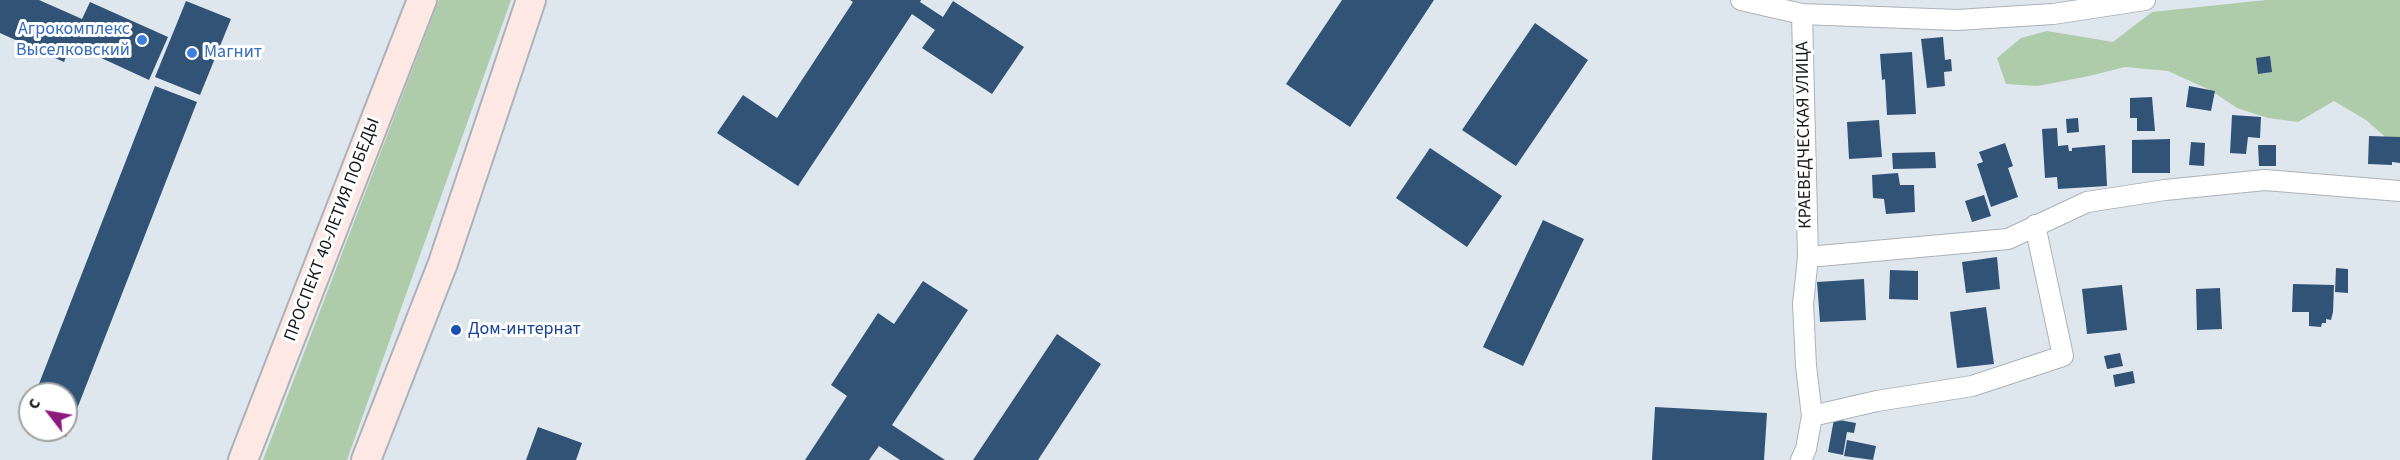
<!DOCTYPE html>
<html>
<head>
<meta charset="utf-8">
<style>
	body { margin:0 }
	#map { position:relative; width:2400px; height:460px; overflow:hidden; background:#dee6ee; font-family:"Source Sans 3",sans-serif }
	canvas { display:block }
	.north { position:absolute; left:18px; top:382px; width:60px; height:60px; box-sizing:border-box; background:#fff; border:2px solid #a1a3a3; border-radius:50%; rotate:301deg; font-size:16px; font-weight:700; line-height:24px; text-align:center; color:#15181a }
	.north::after { content:''; display:block; margin:auto; width:21px; height:27px; background:#8c1b7e; clip-path:polygon(50% 0,100% 100%,50% 72%,0 100%) }
</style>
</head>
<body>
<div id="map">
<canvas width="2400" height="460"></canvas>
<div class="north">С</div>
</div>
<script>
const ctx = document.querySelector('canvas').getContext('2d');
ctx.lineJoin = 'round';
function fill(path, color) { ctx.fillStyle = color; ctx.fill(path, 'evenodd'); }
const shape = rows => new Path2D(rows.map(r => 'M' + r).join(''));
function strokePath(path, color, width, dash) { ctx.strokeStyle = color; ctx.lineWidth = width; ctx.lineCap = dash ? 'butt' : 'round'; ctx.setLineDash(dash || []); ctx.stroke(path); }
function write(font, color, halo, rows, align = 'center') {
  ctx.font = font + ' "Source Sans 3",sans-serif'; ctx.lineWidth = 6; ctx.setLineDash([]); ctx.textBaseline = 'middle'; ctx.strokeStyle = halo; ctx.fillStyle = color; for (const [text, x, y, turn = 0] of rows) {
    ctx.save(); ctx.translate(x, y); ctx.rotate((+turn || 0) * Math.PI / 180); ctx.textAlign = isNaN(turn) ? turn : align; if (halo) ctx.strokeText(text, 0, 0); ctx.fillText(text, 0, 0); ctx.restore();
  }
}
const green = shape([
	[439,0,511,0,347,460,263,460],
	[2266,0,2400,0,2400,139,2391,142,2366,120,2334,101,2298,122,2268,118,2237,108,2210,90,2168,71,2125,67,2089,76,2038,86,2006,84,1997,58,2021,38,2047,31,2113,42,2152,12]
]);
const building = shape([
	[0,0,39,0,82,19,90,2,168,37,149,80,71,44,64,62,0,33],
	[850,0,921,0,920,2,943,17,953,1,1024,47,992,94,922,48,935,30,912,14,798,186,717,133,743,95,777,118,853,2],
	[1342,0,1434,0,1350,127,1286,84],
	[186,1,231,19,200,95,155,77],
	[1535,23,1588,60,1516,166,1462,130],
	[1943,37,1945,60,1951,59,1952,71,1944,72,1945,86,1927,88,1921,39],
	[1912,52,1916,114,1887,115,1885,79,1882,80,1880,54],
	[2270,56,2272,72,2258,74,2256,58],
	[155,86,197,102,66,437,49,430,66,430,66,394,35,394],
	[2189,86,2215,91,2211,111,2186,107],
	[2152,97,2155,131,2137,131,2137,118,2130,118,2130,98],
	[2232,115,2261,117,2260,138,2248,137,2246,154,2230,153],
	[2078,118,2079,132,2067,133,2066,119],
	[1879,120,1882,157,1849,159,1847,122],
	[2057,128,2058,146,2068,145,2069,151,2072,151,2072,148,2105,145,2107,186,2058,189,2057,177,2045,178,2042,129],
	[2369,136,2400,137,2400,163,2392,162,2392,165,2368,164],
	[2170,139,2170,173,2132,173,2132,140],
	[2191,142,2205,143,2204,166,2189,165],
	[2005,143,2013,166,2008,168,2018,197,1991,207,1977,164,1983,162,1979,152],
	[2258,145,2276,145,2276,166,2259,166],
	[1430,148,1502,196,1467,247,1396,198],
	[1935,152,1936,168,1893,169,1892,153],
	[1898,173,1900,185,1914,185,1915,212,1886,214,1884,199,1873,198,1872,175],
	[1984,195,1991,216,1972,222,1965,201],
	[1543,220,1584,239,1523,366,1483,347],
	[1997,257,2000,289,1966,293,1962,262],
	[2336,268,2348,269,2348,293,2335,292],
	[1890,270,1918,271,1918,300,1889,299],
	[1864,279,1866,320,1820,322,1817,282],
	[923,281,968,310,892,425,945,460,900,460,879,446,869,460,805,460,847,396,831,385,878,313,894,324],
	[2293,284,2334,285,2333,312,2331,320,2326,319,2326,323,2322,323,2321,327,2309,326,2309,312,2292,312],
	[2122,285,2127,330,2087,334,2082,289],
	[2220,288,2222,329,2197,330,2196,289],
	[1986,307,1994,364,1957,368,1950,312],
	[1057,334,1101,364,1038,460,973,460],
	[2120,353,2123,366,2107,369,2104,356],
	[2133,371,2135,383,2115,387,2113,375],
	[1655,407,1767,413,1764,460,1652,460],
	[1834,419,1856,423,1854,433,1847,432,1843,455,1828,452],
	[538,427,582,443,576,460,526,460],
	[1847,440,1876,446,1873,460,1844,456]
]);
const street = shape([
	[1741,0,1802,14,1957,20,2053,14,2145,0],
	[1808,257,2008,239,2087,202,2165,190,2265,180,2400,191],
	[1812,416,1877,401,1972,386,2063,356,2035,225],
	[1801,460,1806,449,1812,416,1806,366,1803,304,1808,257,1802,14]
]);
const secondary = shape([
	[243,460,422,0],
	[366,460,443,263,531,0]
]);
const markers = [
	[142,40,6,"#3f7fe0"],
	[192,53,6,"#3f7fe0"],
	[456,330,6,"#1a4fb4"]
];
const shopNames = [
	["Агрокомплекс",130,30],
	["Выселковский",130,51],
	["Магнит",204,53,"left"]
];
const streetNames = [
	["КРАЕВЕДЧЕСКАЯ УЛИЦА",1805,135,-91],
	["ПРОСПЕКТ 40-ЛЕТИЯ ПОБЕДЫ",333,230,-69]
];
const transitNames = [
	["Дом-интернат",468,330]
];
fill(green, '#aecca9');
fill(building, '#315376');
strokePath(street, '#abb2ba', 22);
strokePath(secondary, '#abb2ba', 32);
strokePath(street, '#fff', 20);
strokePath(secondary, '#fee8e4', 28);
for (const [x, y, r, color] of markers) { const dot = new Path2D(); dot.arc(x, y, r, 0, 2 * Math.PI); ctx.fillStyle = color; ctx.fill(dot); strokePath(dot, '#fff', 2); }
write('18px', '#366cbe', '#fff', shopNames, 'right');
write('18px', '#15181a', '#fff', streetNames);
write('18px', '#164399', '#fff', transitNames, 'left');
</script>
</body>
</html>
